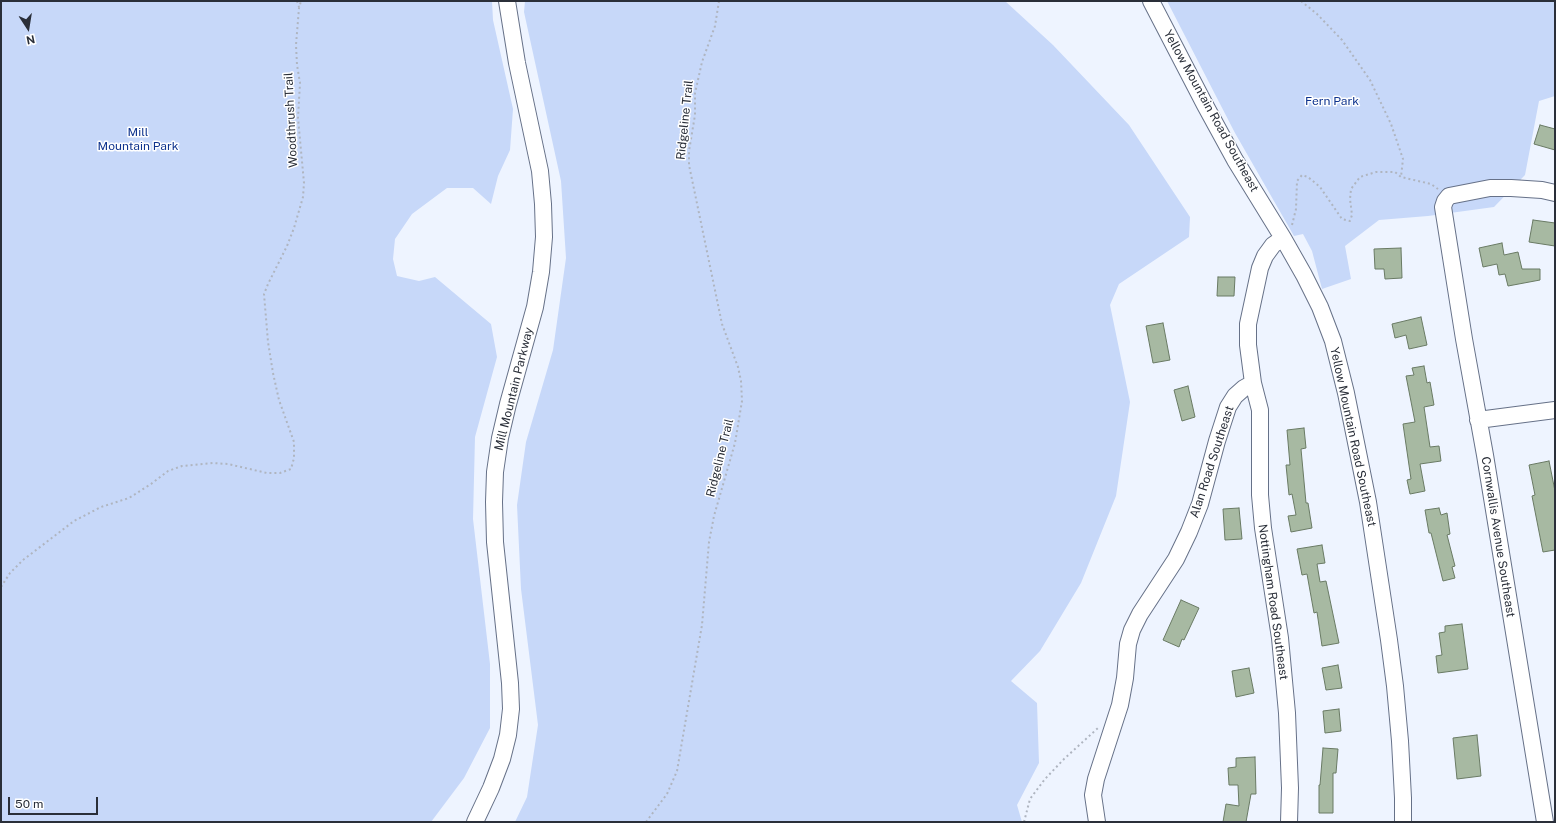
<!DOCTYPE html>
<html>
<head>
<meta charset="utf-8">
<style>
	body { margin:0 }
	#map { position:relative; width:1556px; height:823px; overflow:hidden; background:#eef4ff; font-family:"Public Sans",sans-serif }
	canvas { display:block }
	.frame { position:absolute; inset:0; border:2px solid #2a2f39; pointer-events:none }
	.north { position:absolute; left:8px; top:8px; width:40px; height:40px; -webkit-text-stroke:3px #fff; paint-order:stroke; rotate:168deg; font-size:11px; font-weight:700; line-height:16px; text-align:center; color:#2a2f39 }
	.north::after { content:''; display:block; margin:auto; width:14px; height:18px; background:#2a2f39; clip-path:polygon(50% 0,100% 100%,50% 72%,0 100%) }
	.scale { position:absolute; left:8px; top:797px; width:90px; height:18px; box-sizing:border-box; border:2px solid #2a2f39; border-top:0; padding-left:5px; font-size:12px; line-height:14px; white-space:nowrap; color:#2a2f39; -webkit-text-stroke:3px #fff; paint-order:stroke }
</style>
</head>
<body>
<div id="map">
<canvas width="1556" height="823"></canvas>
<div class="frame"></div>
<div class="north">N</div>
<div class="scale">50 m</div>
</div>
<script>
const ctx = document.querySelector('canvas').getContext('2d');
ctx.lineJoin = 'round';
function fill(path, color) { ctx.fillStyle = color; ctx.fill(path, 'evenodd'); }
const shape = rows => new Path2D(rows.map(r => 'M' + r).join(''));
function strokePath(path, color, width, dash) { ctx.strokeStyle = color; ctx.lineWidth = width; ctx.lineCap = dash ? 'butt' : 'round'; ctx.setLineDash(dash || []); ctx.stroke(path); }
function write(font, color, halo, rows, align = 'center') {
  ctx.font = font + ' "Public Sans",sans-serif'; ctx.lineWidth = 3; ctx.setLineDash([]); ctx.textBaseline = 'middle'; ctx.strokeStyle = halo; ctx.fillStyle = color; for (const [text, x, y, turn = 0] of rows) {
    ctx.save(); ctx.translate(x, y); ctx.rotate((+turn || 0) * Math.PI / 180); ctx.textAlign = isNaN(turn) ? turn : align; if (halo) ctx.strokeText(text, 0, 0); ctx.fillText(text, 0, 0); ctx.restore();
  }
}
const green = shape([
	[1,1,492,1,493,20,513,109,510,150,498,176,491,204,473,188,447,188,412,214,395,239,393,259,397,276,419,281,435,277,491,324,497,357,475,437,473,519,490,664,490,728,464,778,431,822,1,822],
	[525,1,1005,1,1053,45,1129,125,1190,217,1189,237,1119,284,1110,305,1130,402,1116,496,1081,583,1040,651,1011,681,1037,703,1039,763,1017,805,1022,822,515,822,527,797,538,725,521,589,517,505,526,442,553,350,566,258,561,181,524,12],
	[1167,1,1555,1,1555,96,1539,101,1525,175,1494,207,1428,216,1379,220,1345,246,1351,279,1322,289,1312,251,1303,234,1294,236,1235,133]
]);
const building = shape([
	[1540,125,1555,129,1555,150,1534,144,1540,125],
	[1533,220,1555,223,1555,246,1529,242,1533,220],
	[1502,243,1504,255,1518,252,1522,269,1540,269,1540,280,1508,286,1505,274,1499,275,1497,264,1483,267,1479,248,1502,243],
	[1401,248,1402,278,1385,279,1384,269,1375,269,1374,249,1401,248],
	[1218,277,1235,277,1234,296,1217,296,1218,277],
	[1421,317,1427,345,1409,349,1406,335,1395,338,1392,324,1421,317],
	[1163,323,1170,360,1153,363,1146,326,1163,323],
	[1424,366,1427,383,1430,382,1434,405,1424,407,1430,447,1439,446,1441,461,1420,464,1425,491,1410,494,1407,480,1411,479,1403,424,1415,422,1406,376,1414,375,1412,368,1424,366],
	[1188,386,1195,417,1182,421,1174,390,1188,386],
	[1304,428,1306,448,1301,449,1306,503,1308,503,1312,528,1291,532,1288,516,1296,515,1292,494,1289,495,1286,465,1290,465,1287,430,1304,428],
	[1549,461,1555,491,1555,550,1543,552,1532,496,1535,495,1529,465,1549,461],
	[1239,508,1242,539,1225,540,1223,509,1239,508],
	[1439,508,1441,515,1447,513,1450,534,1447,535,1455,566,1452,567,1455,578,1443,581,1431,533,1429,533,1425,510,1439,508],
	[1322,545,1325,563,1317,564,1320,582,1326,581,1339,643,1322,646,1317,612,1314,613,1307,574,1302,575,1297,549,1322,545],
	[1181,600,1199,608,1184,640,1182,639,1179,647,1163,640,1181,600],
	[1462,624,1468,669,1438,673,1436,656,1442,655,1439,633,1445,632,1445,626,1462,624],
	[1338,665,1342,688,1326,690,1322,668,1338,665],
	[1249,668,1254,693,1236,697,1232,671,1249,668],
	[1339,709,1341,731,1325,733,1323,711,1339,709],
	[1477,735,1481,776,1457,779,1453,738,1477,735],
	[1323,748,1338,749,1336,773,1333,773,1333,813,1319,813,1319,785,1320,785,1323,748],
	[1255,757,1256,794,1251,794,1246,822,1223,822,1226,804,1239,806,1238,785,1229,785,1228,768,1236,767,1236,758,1255,757]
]);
const path = shape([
	[297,1,299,7],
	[1301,1,1317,14,1342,40,1370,80,1391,124,1403,159,1401,177],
	[1292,225,1296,209,1297,181,1302,175,1308,177,1320,187,1342,219,1350,221,1352,215,1350,199,1351,189,1360,177,1376,172,1395,172,1401,177,1431,184,1438,189],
	[1,587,10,573,23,560,74,521,101,507,129,498,151,484,168,471,182,466,213,463,228,464,267,473,280,473,291,469,294,458,294,442,279,400,273,373,268,342,264,294,268,284,287,246,294,228,303,197,304,183,298,118,300,83,297,65,296,45,299,8,301,1],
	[646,822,667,794,677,771,702,625,709,542,714,516,735,443,742,401,741,381,738,367,722,324,689,165,689,151,695,115,695,93,702,62,715,26,719,1],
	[1024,822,1030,799,1045,779,1064,759,1098,728]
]);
const minor = shape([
	[1151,1,1205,105,1235,160,1283,238,1304,275,1320,307,1333,341,1346,393,1368,502,1389,640,1395,686,1400,741,1403,798,1403,822],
	[1283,238,1273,245,1265,256,1260,268,1248,324,1248,345,1253,383,1260,410,1260,495,1263,528,1280,638,1287,713,1290,788,1289,822],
	[1478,420,1555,410],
	[475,822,491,788,502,759,508,735,511,709,510,683,495,542,494,502,495,472,500,438,508,404,535,307,541,272,544,237,543,204,540,171,517,63,507,1],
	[1097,822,1093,795,1096,779,1120,705,1125,678,1128,644,1132,630,1140,614,1176,559,1189,532,1200,504,1217,441,1228,407,1235,396,1244,388,1253,383],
	[1545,822,1485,455,1464,339,1443,207,1445,201,1449,196,1490,188,1511,188,1542,190,1555,193]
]);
const parkNames = [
	["Fern Park",1332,101],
	["Mill",138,132],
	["Mountain Park",138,146]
];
const streetNames = [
	["Yellow Mountain Road Southeast",1211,111,61],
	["Woodthrush Trail",291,120,-93],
	["Ridgeline Trail",685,120,-84],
	["Mill Mountain Parkway",514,389,-76],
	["Yellow Mountain Road Southeast",1353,437,78],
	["Ridgeline Trail",720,458,-76],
	["Alan Road Southeast",1212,462,-72],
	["Cornwallis Avenue Southeast",1498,537,81],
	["Nottingham Road Southeast",1273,602,82]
];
fill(green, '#c7d8f9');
fill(building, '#a7b9a2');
strokePath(building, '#697a64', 1);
strokePath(minor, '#667188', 18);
strokePath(path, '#afb5c0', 2, [2, 3]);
strokePath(minor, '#fff', 16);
write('12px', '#0f348e', '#fff', parkNames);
write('12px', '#2a2f39', '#fff', streetNames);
</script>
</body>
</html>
